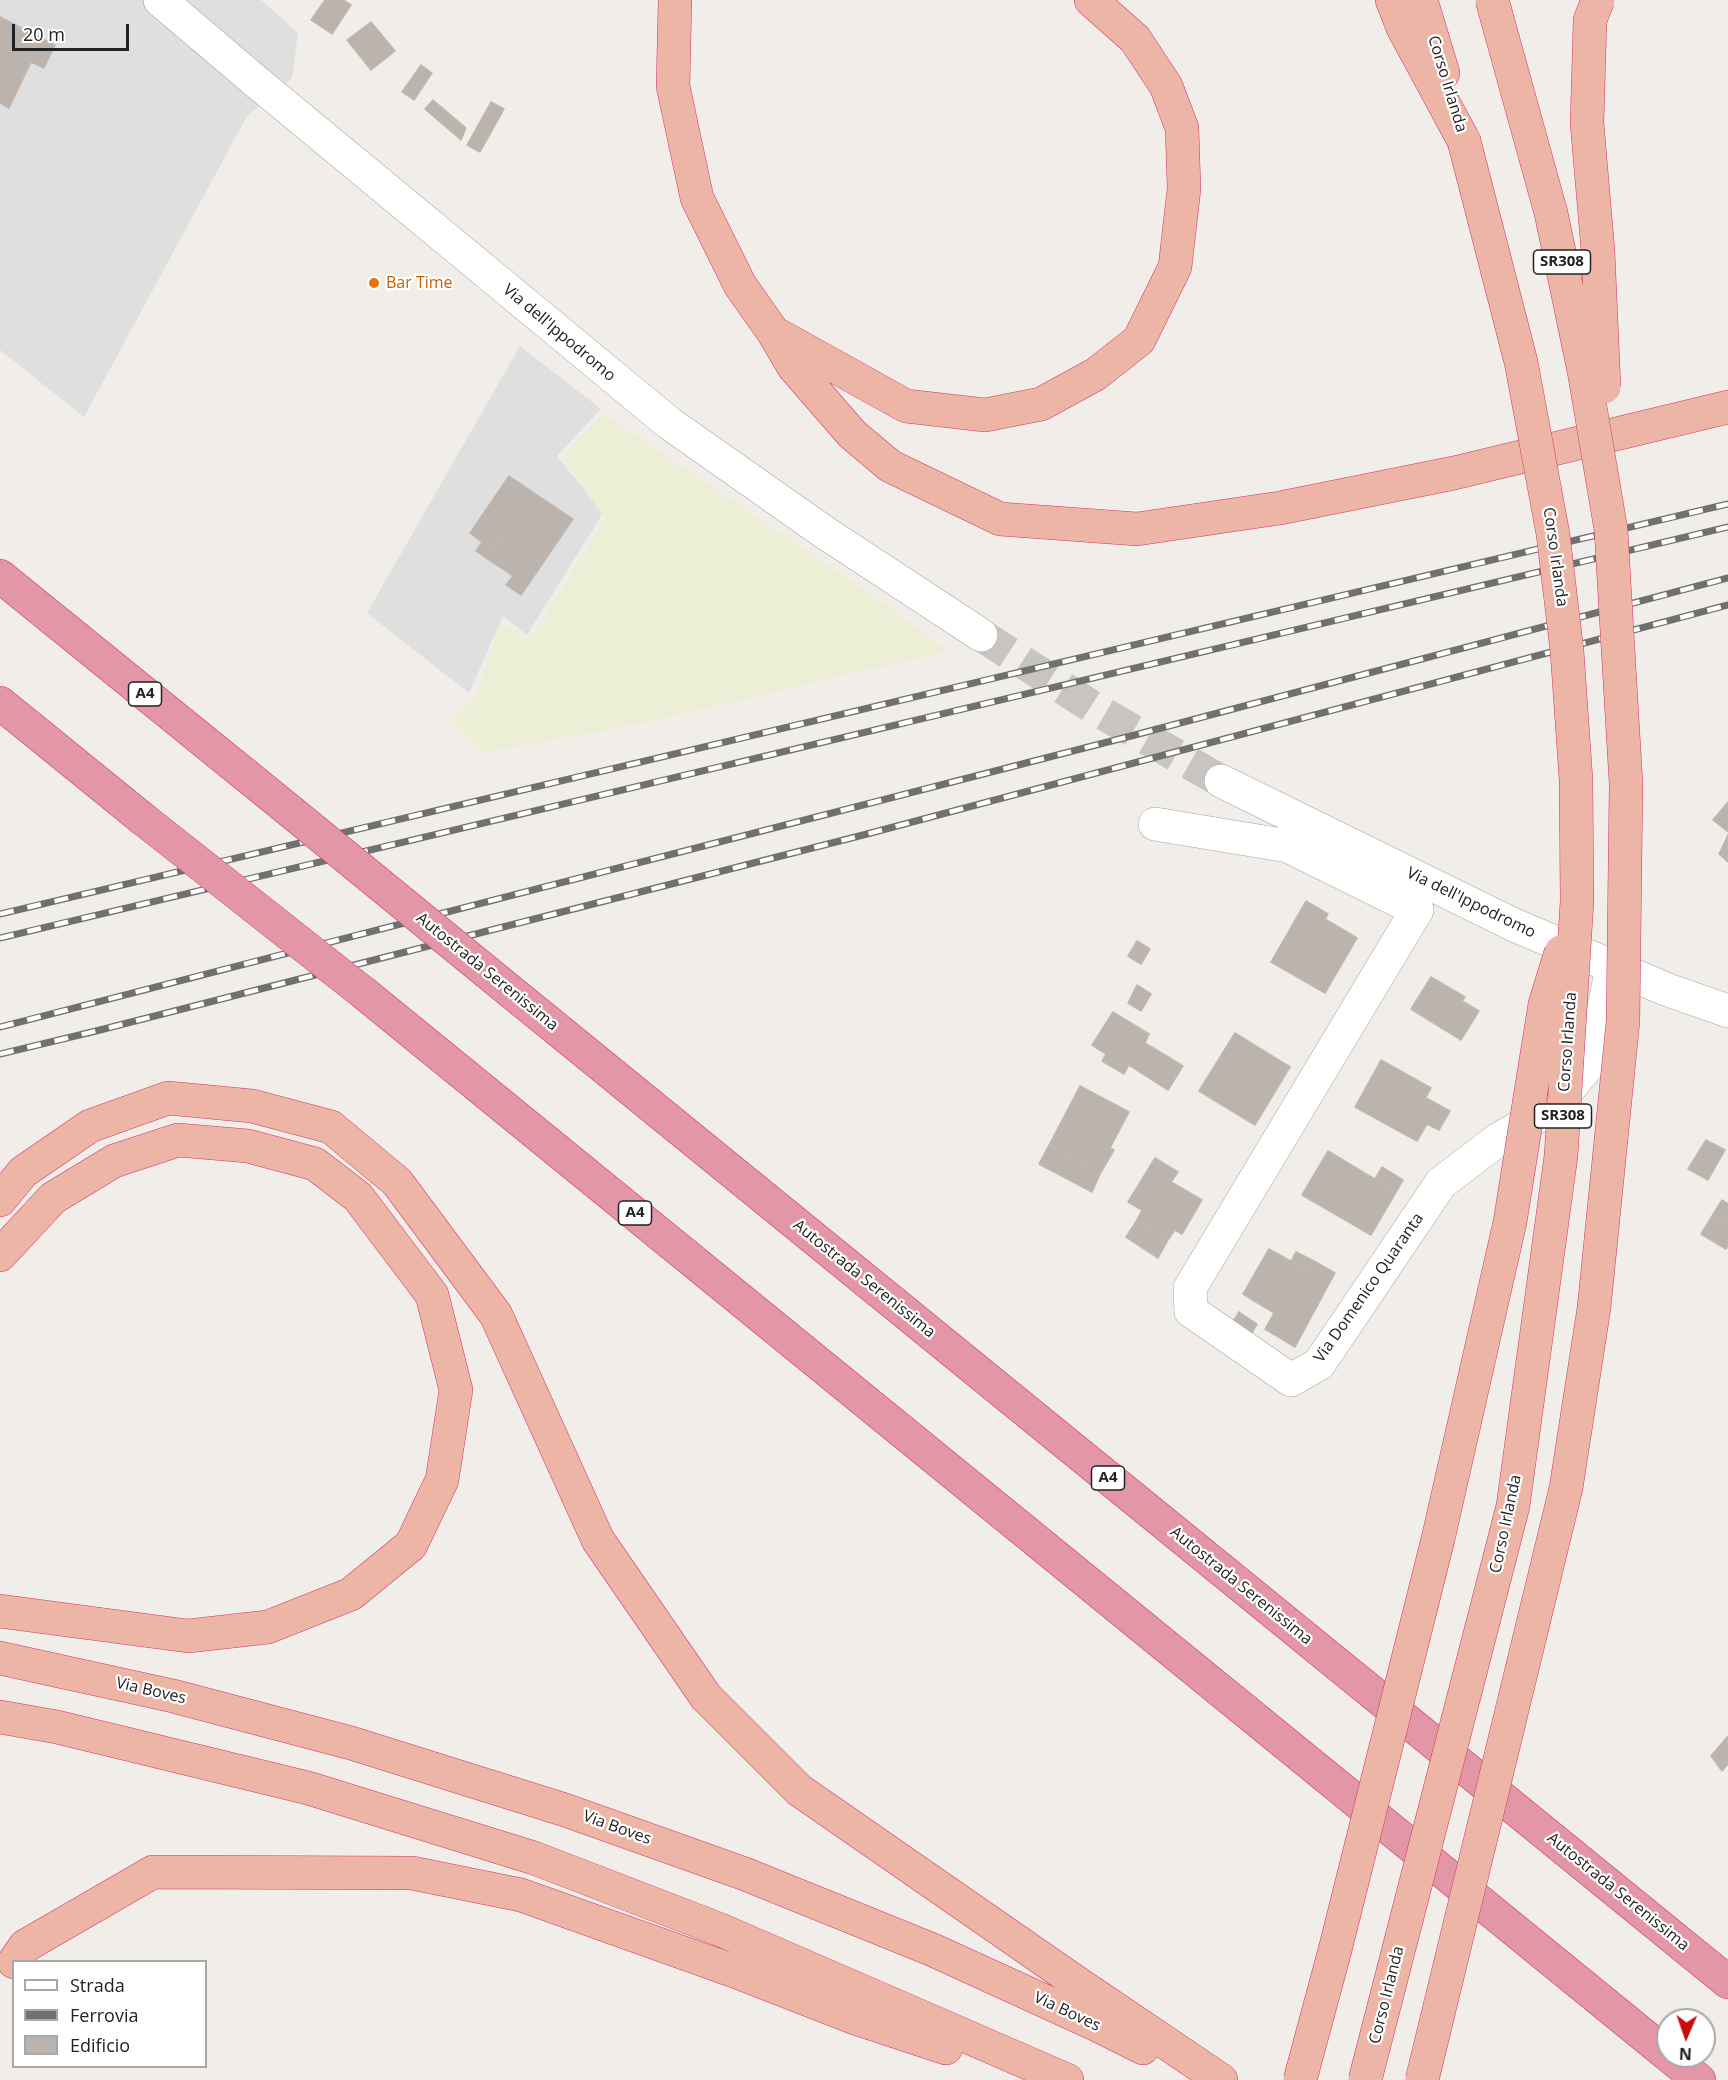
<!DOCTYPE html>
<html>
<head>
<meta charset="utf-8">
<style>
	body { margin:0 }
	#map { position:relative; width:1728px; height:2080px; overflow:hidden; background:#f1eee9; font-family:"Open Sans",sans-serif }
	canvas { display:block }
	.legend { position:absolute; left:12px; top:1960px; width:195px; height:108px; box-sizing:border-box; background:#fff; border:2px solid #a7a7a7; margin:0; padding:8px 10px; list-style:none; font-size:18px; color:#222 }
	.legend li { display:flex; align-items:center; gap:12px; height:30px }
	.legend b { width:30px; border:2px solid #a7a7a7 }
	.north { position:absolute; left:1656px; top:2008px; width:60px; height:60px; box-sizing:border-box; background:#fff; border:2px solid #a7a7a7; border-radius:50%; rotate:182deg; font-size:16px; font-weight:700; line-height:24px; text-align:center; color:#222 }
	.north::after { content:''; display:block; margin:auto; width:21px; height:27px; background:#c80c0d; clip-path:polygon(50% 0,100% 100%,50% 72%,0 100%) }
	.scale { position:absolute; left:12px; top:24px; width:117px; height:27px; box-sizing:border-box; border:3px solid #222; border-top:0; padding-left:8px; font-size:18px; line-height:21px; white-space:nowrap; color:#222; -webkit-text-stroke:4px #fff; paint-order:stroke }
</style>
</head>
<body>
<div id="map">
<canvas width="1728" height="2080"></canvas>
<ul class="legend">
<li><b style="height:8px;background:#fff"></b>Strada</li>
<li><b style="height:8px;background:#707070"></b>Ferrovia</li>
<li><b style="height:16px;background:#bbb4ae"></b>Edificio</li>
</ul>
<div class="north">N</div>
<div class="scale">20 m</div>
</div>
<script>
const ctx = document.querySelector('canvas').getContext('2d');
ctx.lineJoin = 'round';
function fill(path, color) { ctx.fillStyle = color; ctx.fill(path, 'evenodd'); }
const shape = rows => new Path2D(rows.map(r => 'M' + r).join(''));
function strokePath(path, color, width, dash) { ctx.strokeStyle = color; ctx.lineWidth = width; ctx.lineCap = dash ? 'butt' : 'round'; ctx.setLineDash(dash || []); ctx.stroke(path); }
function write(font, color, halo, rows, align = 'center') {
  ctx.font = font + ' "Open Sans",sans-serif'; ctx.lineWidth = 4.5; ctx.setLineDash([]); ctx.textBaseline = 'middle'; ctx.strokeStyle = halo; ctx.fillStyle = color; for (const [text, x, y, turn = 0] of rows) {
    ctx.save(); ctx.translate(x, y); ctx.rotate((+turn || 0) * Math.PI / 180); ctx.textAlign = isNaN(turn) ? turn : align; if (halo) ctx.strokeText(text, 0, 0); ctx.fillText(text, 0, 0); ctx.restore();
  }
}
const residential = shape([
	[0,0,261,0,298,33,292,78,247,116,84,417,0,350],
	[520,346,601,409,557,456,603,513,527,635,503,616,469,693,367,613]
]);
const farmland = shape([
	[604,414,890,607,948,651,644,723,483,753,449,720,475,698,500,623,530,640,605,519,561,456]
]);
const building = shape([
	[325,0,343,0,351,5,332,34,311,20,325,0],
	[0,17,55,45,44,68,31,62,9,108,0,103,0,17],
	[371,22,395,51,371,70,347,40,371,22],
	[421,65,432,73,414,100,402,92,421,65],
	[433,100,466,128,461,140,425,109,433,100],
	[491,102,504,109,480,152,467,145,491,102],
	[509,476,573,519,521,595,506,585,513,576,486,558,505,532,483,514,509,476],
	[483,514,505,532,486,558,476,551,482,542,470,533,483,514],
	[1728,802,1728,832,1713,820,1728,802],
	[1728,835,1728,862,1719,854,1728,835],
	[1306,901,1328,914,1325,919,1357,938,1325,993,1271,962,1306,901],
	[1137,941,1150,949,1141,964,1128,956,1137,941],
	[1431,977,1465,997,1462,1001,1479,1011,1461,1040,1411,1009,1431,977],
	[1137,985,1151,994,1141,1011,1128,1003,1137,985],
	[1113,1012,1149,1034,1145,1043,1183,1066,1168,1090,1129,1065,1124,1074,1102,1061,1106,1054,1092,1045,1113,1012],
	[1235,1033,1290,1067,1255,1125,1199,1091,1235,1033],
	[1381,1060,1431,1088,1406,1135,1355,1107,1381,1060],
	[1080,1086,1129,1112,1110,1148,1114,1150,1101,1172,1049,1145,1080,1086],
	[1426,1098,1450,1111,1439,1130,1427,1124,1417,1141,1406,1135,1426,1098],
	[1706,1140,1725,1150,1708,1180,1688,1169,1706,1140],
	[1049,1145,1101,1172,1092,1192,1039,1164,1049,1145],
	[1328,1151,1396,1192,1371,1235,1302,1195,1328,1151],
	[1155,1158,1178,1172,1171,1182,1202,1200,1182,1234,1175,1230,1168,1240,1137,1220,1142,1210,1128,1202,1155,1158],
	[1382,1167,1403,1180,1396,1192,1375,1179,1382,1167],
	[1722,1200,1728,1204,1728,1226,1712,1216,1722,1200],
	[1712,1216,1728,1226,1728,1246,1726,1249,1701,1234,1712,1216],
	[1137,1220,1168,1240,1158,1258,1126,1237,1137,1220],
	[1269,1249,1308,1271,1314,1261,1335,1273,1295,1347,1265,1329,1274,1313,1243,1294,1269,1249],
	[1296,1252,1314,1261,1308,1271,1291,1261,1296,1252],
	[1239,1312,1257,1324,1251,1335,1232,1323,1239,1312],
	[1728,1736,1728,1764,1722,1771,1711,1756,1728,1736]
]);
const minorTunnel = shape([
	[981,635,1097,710,1221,781]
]);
const minor = shape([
	[160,0,253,79,669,423,824,532,981,635],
	[1221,781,1514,925,1668,990,1728,1011],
	[1155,824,1288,846,1417,910,1190,1288,1191,1311,1291,1380,1319,1364,1441,1183,1499,1139,1554,1107,1594,1058,1612,967]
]);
const trunk = shape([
	[675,0,673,86,697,198,740,285,773,332,793,366,852,434,890,466,1000,519,1137,529,1280,508,1454,473,1728,407],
	[1392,0,1403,28,1464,141],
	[1421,0,1443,73],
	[780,336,906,406,985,415,1041,404,1096,374,1139,340,1175,267,1184,189,1182,128,1166,86,1135,39,1091,0],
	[0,1200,23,1172,90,1126,168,1098,252,1106,331,1127,397,1182,496,1315,598,1540,706,1697,799,1790,1073,1980,1221,2080],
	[0,1255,53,1198,114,1161,178,1140,248,1146,315,1164,358,1197,432,1295,456,1390,442,1480,411,1545,351,1594,268,1627,188,1636,0,1611],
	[0,1658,173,1696,351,1743,565,1810,745,1874,933,1950,1097,2025,1143,2048],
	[0,1717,57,1727,308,1788,534,1858,721,1930,1067,2080],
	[14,1962,25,1946,153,1872,412,1873,521,1895,734,1971,852,2017,946,2048]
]);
const motorway = shape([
	[0,576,290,811],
	[0,703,143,819],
	[488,973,1728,1982],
	[365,994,1668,2055],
	[1669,2056,1699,2080]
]);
const rail = shape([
	[0,914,1728,504],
	[0,938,1728,527],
	[0,1027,1131,736,1728,578],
	[0,1054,96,1031,867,834,1728,605]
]);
const trunkBridge = shape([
	[1598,0,1590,20,1587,123,1598,251,1604,387],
	[1300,2080,1335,1950,1438,1539,1510,1222,1545,1004,1561,952],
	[1365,2080,1513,1506,1561,1156,1577,901,1576,780,1567,651,1553,534,1521,362,1464,141],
	[1422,2080,1566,1488,1594,1308,1623,1021,1626,784,1611,530,1584,371,1551,213,1492,0]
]);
const motorwayBridge = shape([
	[290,811,488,973],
	[143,819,365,994]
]);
const markers = [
	[374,283,6,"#e8710a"]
];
const shields = [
	[1562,262,57],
	[145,694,33],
	[1563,1116,57],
	[635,1213,33],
	[1108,1478,33]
];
const shieldNames = [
	["SR308",1562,262],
	["A4",145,694],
	["SR308",1563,1116],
	["A4",635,1213],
	["A4",1108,1478]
];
const streetNames = [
	["Corso Irlanda",1447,84,73],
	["Via dell'Ippodromo",559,333,40],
	["Corso Irlanda",1555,557,82],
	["Via dell'Ippodromo",1471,903,26],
	["Autostrada Serenissima",487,972,39],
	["Corso Irlanda",1568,1042,-86],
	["Autostrada Serenissima",864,1279,39],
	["Via Domenico Quaranta",1369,1288,-55],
	["Corso Irlanda",1506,1524,-78],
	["Autostrada Serenissima",1241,1586,39],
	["Via Boves",151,1691,13],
	["Via Boves",617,1828,20],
	["Autostrada Serenissima",1618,1892,39],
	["Corso Irlanda",1387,1995,-76],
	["Via Boves",1067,2012,25]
];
const foodNames = [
	["Bar Time",386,283]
];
fill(residential, '#e0dfdf');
fill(farmland, '#edeed6');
fill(building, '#bbb4ae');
strokePath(building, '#c2b6ac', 1.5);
strokePath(minorTunnel, '#c8c5c1', 33, [33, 16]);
strokePath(minor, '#a3a3a3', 34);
strokePath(trunk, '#d2336b', 34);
strokePath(motorway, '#d2336b', 34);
strokePath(minor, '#fff', 33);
strokePath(trunk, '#edb5a6', 33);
strokePath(motorway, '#e396a5', 33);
strokePath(rail, '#707070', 7);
strokePath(rail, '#fff', 4.5, [14]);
strokePath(trunkBridge, '#d2336b', 34, []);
strokePath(motorwayBridge, '#d2336b', 34, []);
strokePath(trunkBridge, '#edb5a6', 33);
strokePath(motorwayBridge, '#e396a5', 33);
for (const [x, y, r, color] of markers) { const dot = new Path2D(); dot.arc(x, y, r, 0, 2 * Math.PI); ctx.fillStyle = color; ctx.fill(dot); strokePath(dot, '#fff', 2); }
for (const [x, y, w] of shields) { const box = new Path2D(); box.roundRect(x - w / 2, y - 12, w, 24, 4.5); ctx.fillStyle = '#fff'; ctx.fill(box); strokePath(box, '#222', 1.5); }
write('bold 15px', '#222', null, shieldNames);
write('16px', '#222', '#fff', streetNames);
write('16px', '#c56008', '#fff', foodNames, 'left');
</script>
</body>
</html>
